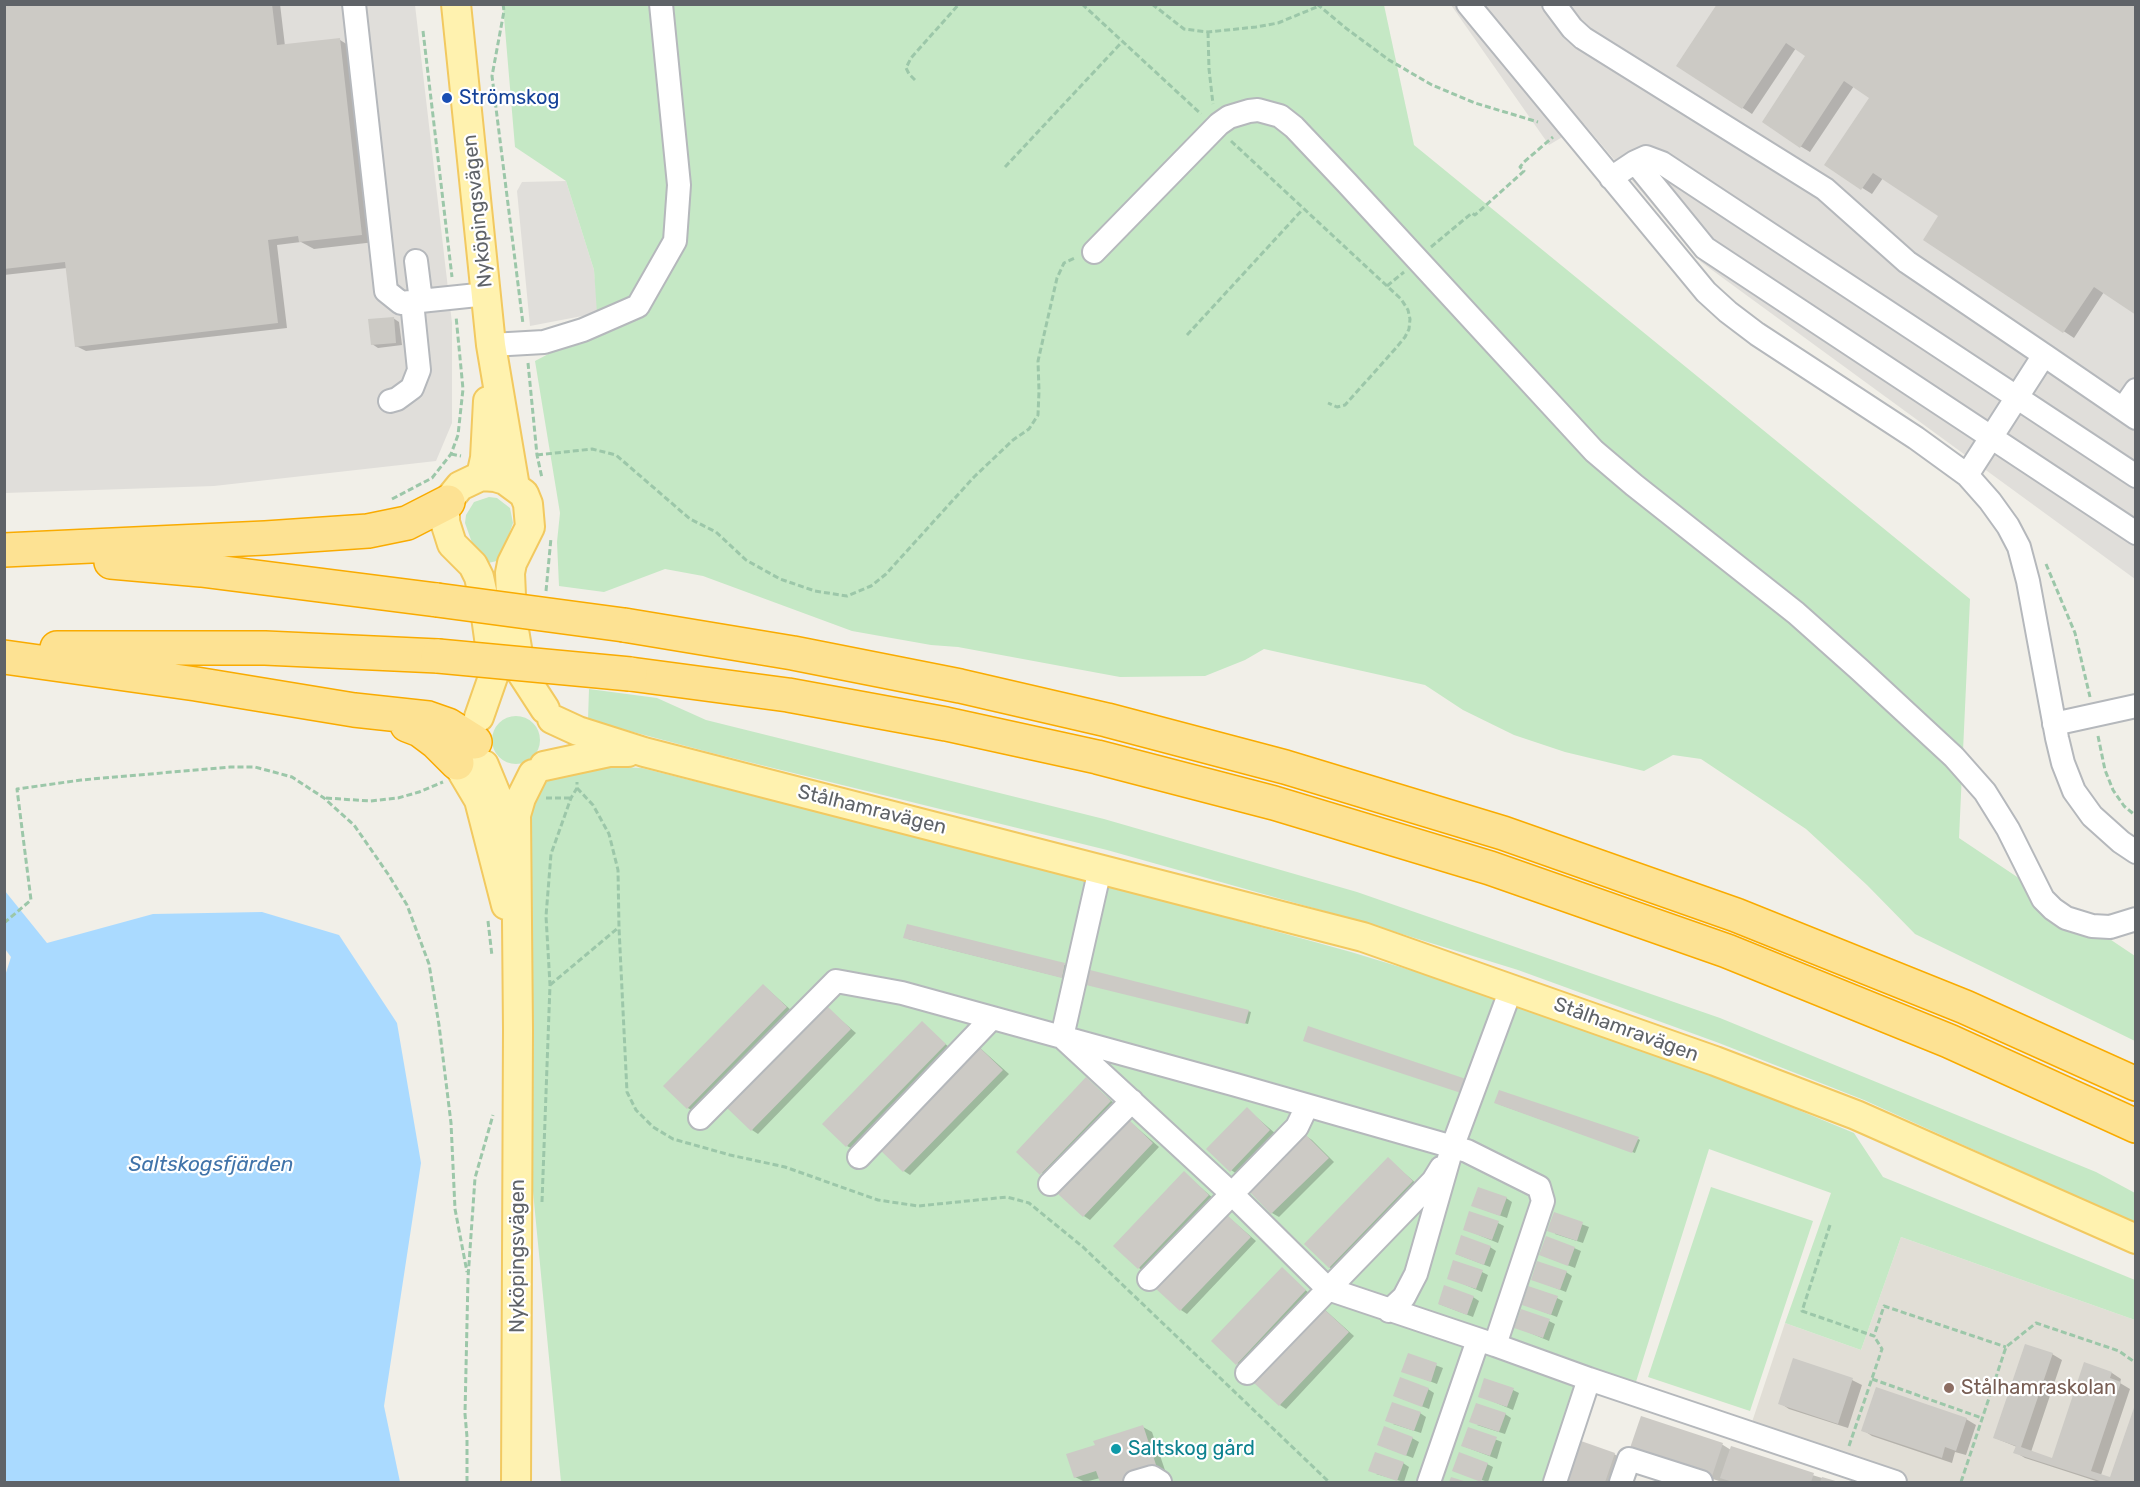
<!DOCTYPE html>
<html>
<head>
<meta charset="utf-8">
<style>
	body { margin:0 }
	#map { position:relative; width:2140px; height:1487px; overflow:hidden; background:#f1efe8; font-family:Rubik,sans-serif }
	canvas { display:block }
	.frame { position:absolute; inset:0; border:6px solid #5f6368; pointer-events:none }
</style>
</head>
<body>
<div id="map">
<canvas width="2140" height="1487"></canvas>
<div class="frame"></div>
</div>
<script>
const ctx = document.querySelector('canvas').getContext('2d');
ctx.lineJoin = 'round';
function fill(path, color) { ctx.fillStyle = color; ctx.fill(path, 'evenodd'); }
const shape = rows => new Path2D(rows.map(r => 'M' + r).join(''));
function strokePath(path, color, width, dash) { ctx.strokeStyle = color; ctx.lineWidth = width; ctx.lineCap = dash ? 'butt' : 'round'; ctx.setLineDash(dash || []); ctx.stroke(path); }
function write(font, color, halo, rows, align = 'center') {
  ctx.font = font + ' Rubik,sans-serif'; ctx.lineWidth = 4.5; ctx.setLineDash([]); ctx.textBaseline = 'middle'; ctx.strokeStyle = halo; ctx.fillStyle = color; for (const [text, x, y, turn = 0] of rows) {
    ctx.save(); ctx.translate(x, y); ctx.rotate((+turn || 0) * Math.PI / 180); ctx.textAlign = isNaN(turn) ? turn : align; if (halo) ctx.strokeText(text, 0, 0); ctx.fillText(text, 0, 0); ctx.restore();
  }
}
const industrial = shape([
	[4,5,415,5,452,323,452,423,436,461,214,486,5,493],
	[1451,5,2135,5,2135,579,1701,262,1584,124,1549,145],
	[566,181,594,270,598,313,530,326,517,191,522,182]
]);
const education = shape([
	[1901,1237,2135,1320,2135,1482,1911,1482,1751,1425,1785,1323,1861,1350]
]);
const green = shape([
	[503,5,1384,5,1414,145,1970,599,1959,838,2135,956,2135,1041,1915,934,1867,885,1806,829,1701,759,1673,755,1644,771,1565,752,1514,735,1463,710,1425,685,1264,649,1245,660,1205,676,1120,677,958,647,931,645,852,631,703,576,665,569,604,592,559,586,557,542,560,513,535,361,598,328,594,270,566,181,515,147],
	[489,497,497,498,510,508,513,523,501,557,497,561,488,563,476,554,465,523,466,515,474,502],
	[589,689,657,698,706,720,1104,819,1357,892,1720,1018,2096,1172,2135,1193,2135,1223,1864,1100,1719,1043,1518,970,1363,922,1107,850,716,754,588,720],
	'492 740a24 24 0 1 1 48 0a24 24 0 1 1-48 0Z',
	[585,765,642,768,1115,887,1351,952,1479,991,1709,1073,1854,1133,1883,1177,2135,1280,2135,1320,1901,1237,1861,1350,1785,1323,1831,1193,1709,1149,1635,1385,1587,1369,1549,1482,561,1482,526,1119,524,815,537,788,556,775],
	[1711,1187,1813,1221,1750,1411,1648,1377]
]);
const water = shape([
	[5,891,47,943,153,914,262,912,339,935,397,1023,421,1163,384,1406,400,1482,5,1482,4,979,11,957,5,949]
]);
const shadow = shape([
	[4,4,280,4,285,46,340,40,353,48,375,242,314,249,301,242,277,245,287,328,86,351,76,346,67,268,4,275],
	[1718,4,2136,4,2104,292,2074,338,1925,239,1940,216,1883,178,1872,194,1826,165,1871,97,1854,86,1810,152,1800,146,1808,56,1796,48,1752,114,1678,65],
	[393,318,399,322,402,345,378,348,372,344],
	[908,926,1065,965,1067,966,1064,978,908,939],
	[1087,984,1248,1011,1251,1012,1248,1024],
	[763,985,792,1011,694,1112,688,1108,665,1086],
	[827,1008,856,1033,758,1134,752,1130],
	[922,1023,951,1049,853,1149,847,1146],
	[980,1048,1009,1074,910,1175,904,1171,881,1149],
	[1086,1079,1116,1105,1047,1177,1018,1151],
	[1498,1104,1638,1139,1640,1140,1635,1153],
	[1247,1109,1276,1134,1237,1174,1231,1170],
	[1129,1121,1159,1147,1090,1220,1084,1216],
	[1306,1136,1312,1140,1334,1162,1279,1217,1272,1213,1251,1191],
	[1388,1159,1418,1185,1336,1271,1329,1267],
	[1184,1173,1214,1199,1145,1272,1139,1268],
	[1506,1198,1512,1202,1507,1218,1479,1208],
	[1555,1214,1589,1227,1583,1243,1555,1234],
	[1226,1215,1256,1241,1187,1314,1181,1310],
	[1498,1223,1504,1226,1498,1243,1464,1229],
	[1490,1247,1496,1251,1490,1267,1456,1254],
	[1574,1248,1581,1251,1575,1268,1541,1255],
	[1282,1269,1311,1295,1243,1367,1237,1363],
	[1482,1272,1488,1275,1482,1292,1449,1278],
	[1566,1272,1572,1276,1566,1292,1532,1279],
	[1473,1297,1479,1301,1473,1317,1439,1304],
	[1557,1298,1563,1301,1557,1317,1523,1304],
	[1325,1310,1354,1336,1286,1409,1280,1405],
	[1549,1321,1555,1324,1549,1341,1516,1327],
	[2052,1354,2062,1360,2031,1452,2053,1460,2085,1364,2112,1373,2121,1379,2120,1383,2130,1389,2101,1475,2111,1479,2136,1405,2136,1482,2099,1482,2025,1458,2015,1452,2017,1447,1995,1438],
	[1409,1355,1443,1368,1437,1384,1403,1371],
	[1852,1380,1862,1385,1848,1428,1789,1409,1780,1403],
	[1428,1389,1434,1393,1429,1409,1395,1396],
	[1513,1390,1519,1393,1513,1410,1480,1396],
	[1420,1413,1426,1417,1421,1433,1393,1424],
	[1505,1414,1511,1418,1505,1434,1477,1425],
	[1642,1418,1723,1445,1731,1450,1835,1482,1722,1482,1652,1459],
	[1966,1419,1976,1425,1966,1455,1955,1452,1952,1463,1872,1436,1863,1430],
	[1143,1427,1152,1432,1168,1479,1158,1482,1101,1482,1100,1478,1085,1482,1075,1477,1096,1446],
	[1469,1429,1502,1442,1497,1459,1463,1446],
	[1412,1438,1419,1442,1413,1458,1379,1445],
	[1582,1443,1614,1454,1634,1465,1628,1482,1569,1482],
	[1403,1463,1409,1467,1404,1482,1376,1474],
	[1487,1464,1493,1467,1488,1482,1454,1471]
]);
const building = shape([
	[4,4,272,4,277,45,340,38,362,235,299,242,298,236,268,240,278,323,75,347,65,262,4,269],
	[1717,4,2136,4,2136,315,2094,287,2063,333,1923,240,1938,216,1873,173,1861,190,1824,165,1869,98,1844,81,1800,148,1762,122,1805,56,1786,43,1742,109,1676,66],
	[394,317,396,343,371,345,368,319],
	[907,924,1065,963,1062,978,903,938],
	[1086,969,1249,1010,1245,1024,1082,984],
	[763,984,787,1007,687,1109,663,1086],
	[827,1006,851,1029,751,1131,727,1108],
	[922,1021,946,1044,846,1147,822,1124],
	[1308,1026,1466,1079,1461,1093,1303,1041],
	[979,1047,1003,1070,903,1172,879,1149],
	[1086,1077,1111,1101,1040,1175,1016,1152],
	[1499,1090,1639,1137,1632,1153,1494,1103],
	[1247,1107,1270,1130,1230,1172,1206,1149],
	[1128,1119,1153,1143,1083,1217,1058,1194],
	[1306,1135,1329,1158,1271,1214,1249,1191],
	[1388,1157,1413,1181,1329,1268,1304,1244],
	[1184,1171,1209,1195,1138,1269,1113,1246],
	[1478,1187,1507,1197,1500,1216,1471,1206],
	[1469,1211,1499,1221,1492,1240,1463,1230],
	[1554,1212,1583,1222,1577,1241,1547,1231],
	[1226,1214,1251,1237,1180,1311,1155,1288],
	[1461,1235,1491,1246,1484,1265,1455,1254],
	[1546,1236,1575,1247,1568,1266,1539,1255],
	[1453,1260,1483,1270,1476,1289,1447,1279],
	[1537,1261,1567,1271,1560,1290,1531,1280],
	[1282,1267,1306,1290,1236,1365,1211,1341],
	[1444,1285,1474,1296,1467,1315,1438,1304],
	[1528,1286,1558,1296,1551,1315,1522,1305],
	[1324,1309,1349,1332,1279,1406,1254,1383],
	[1521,1309,1550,1319,1543,1338,1514,1328],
	[2025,1344,2053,1353,2021,1447,2052,1458,2084,1362,2112,1372,2110,1378,2121,1382,2091,1471,2110,1477,2136,1402,2136,1482,2103,1482,2013,1453,2016,1446,1993,1438],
	[1408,1353,1437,1363,1431,1382,1401,1372],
	[1793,1358,1853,1378,1838,1424,1778,1404],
	[1400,1377,1429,1388,1422,1407,1393,1396],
	[1484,1378,1514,1388,1507,1407,1478,1397],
	[1876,1387,1967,1418,1956,1451,1945,1447,1942,1458,1861,1431],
	[1392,1402,1421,1412,1414,1431,1385,1421],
	[1476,1403,1506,1413,1499,1432,1469,1422],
	[1641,1416,1723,1443,1712,1476,1630,1448],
	[1143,1425,1159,1474,1133,1482,1100,1482,1096,1471,1074,1478,1066,1454,1095,1445,1093,1441],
	[1384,1426,1413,1437,1406,1456,1377,1445],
	[1468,1427,1497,1437,1490,1456,1461,1446],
	[1581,1441,1615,1453,1605,1482,1568,1482],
	[1731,1446,1814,1473,1811,1482,1733,1482,1720,1478],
	[1375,1452,1404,1462,1397,1481,1368,1471],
	[1459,1452,1488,1463,1481,1482,1452,1471],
	[1451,1477,1467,1482,1449,1482],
	[1822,1477,1839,1482,1820,1482]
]);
const path = shape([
	[503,4,504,11,492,76,523,324],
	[1082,4,1201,114],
	[1152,4,1184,29,1208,32,1256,27,1278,23,1319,6],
	[1317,4,1347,29,1389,60,1432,85,1475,103,1538,122],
	[423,31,452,277],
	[1208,32,1209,69,1213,104],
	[915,80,909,74,906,68,911,58,959,4],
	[1231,141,1387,286,1401,299,1408,310,1410,319,1409,329,1405,337,1396,348,1345,405,1337,407,1328,403],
	[1005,167,1122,42],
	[1431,247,1472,213,1475,215,1504,189,1524,171,1520,167,1524,162,1553,137],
	[1387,286,1404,272],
	[1187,335,1303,209],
	[528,363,537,455,542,478],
	[451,454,461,456],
	[537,455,592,449,616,455,690,519,716,532,746,560,780,579,815,591,847,596,871,586,886,574,974,477,1013,440,1029,429,1038,415,1039,391,1038,361,1057,278,1064,263,1075,258],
	[392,499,432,478,451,454,458,435,463,389,456,316],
	[2046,564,2075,633,2090,697],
	[546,591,551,538],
	[2098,736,2105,770,2113,790,2124,806,2136,816],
	[577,788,593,805,609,834,618,870,619,928,627,1092,636,1110,653,1127,673,1139,730,1155,785,1167,878,1200,918,1206,1007,1197,1029,1203,1083,1247,1329,1482],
	[326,798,370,801,398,798,419,792,443,782],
	[546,798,571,798],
	[488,921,492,956],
	[4,923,31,900,17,789,81,780,230,767,255,767,292,777,324,798,354,825,388,874,407,905,429,964,439,1025,451,1123,455,1209,467,1272],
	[550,985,618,928],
	[542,1202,550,985,546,916,551,854,571,798,577,788,577,782],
	[1830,1225,1802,1311,1874,1336,1884,1306,2006,1347],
	[1872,1379,1982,1418],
	[1849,1446,1882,1349,1874,1336],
	[467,1482,467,1437,465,1414,468,1278,475,1178,493,1115],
	[1961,1482,2006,1347,2036,1323,2119,1351,2136,1363]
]);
const minor = shape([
	[354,4,386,291,401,303,487,294],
	[1468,4,1706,292,1728,312,1757,334,1916,438,1967,475,1990,501,2008,526,2019,547,2028,581,2057,738,2063,763,2074,791,2092,816,2121,842,2136,852],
	[1554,4,1572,28,1583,38,1825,189,1907,262,2044,355,1967,475],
	[1635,162,1646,157,1662,163,2136,476],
	[1611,178,1635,162,1705,248,2136,533],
	[1094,252,1219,124,1229,117,1249,111,1258,110,1280,116,1294,127,1347,183,1594,451,1634,485,1796,613,1860,670,1954,757,1985,792,2008,829,2043,899,2053,909,2066,918,2092,926,2110,927,2136,919],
	[416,261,421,301],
	[491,345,544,342,583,330,638,306,675,241,679,185,661,4],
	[2044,355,2136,418],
	[390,401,397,399,412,388,419,370,412,302],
	[2123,409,2136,390],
	[2054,724,2136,706],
	[1100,869,1062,1037,1231,1193,1328,1289,1495,1345,1589,1379],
	[700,1118,836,981,902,993,1236,1085,1467,1151,1539,1187,1543,1201,1495,1345],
	[859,1157,992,1018],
	[1050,1184,1132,1101],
	[1149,1279,1297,1127,1307,1106],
	[1389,1311,1404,1297,1416,1274,1452,1148,1511,989],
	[1247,1373,1433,1181,1441,1168],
	[1135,1482,1152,1477,1160,1482],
	[1429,1482,1478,1340],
	[1555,1482,1589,1379,1895,1482],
	[1621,1482,1629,1459,1701,1482]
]);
const major = shape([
	[456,4,491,345,515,487],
	[481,476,485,458,488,401],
	[479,717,494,674,483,595,479,577,473,565,452,544,445,522,445,510,451,497,460,486,481,476,495,477,505,480,524,494,528,504,530,527,512,563,510,573,512,618,521,672,545,709],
	[552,719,578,731,644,752,1363,937,1715,1061,1856,1115,2136,1239],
	[457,763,479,800,506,905],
	[484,765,498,799,502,844],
	[544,766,609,752,628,752],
	[516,1482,518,1030,516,815,521,798,533,774]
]);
const highway = shape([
	[4,550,265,538,368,531,407,523,448,502],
	[111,562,201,570,437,600],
	[624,625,793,653,960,686,1107,720,1285,767,1503,833,1736,915,1965,1007,2136,1084],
	[57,648,265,648,438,656],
	[4,657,196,684,354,710,428,718,448,725,475,742],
	[630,674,788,695,946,724,1097,757,1274,803,1490,868,1727,951,1949,1041,2136,1126],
	[407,725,420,730,436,742,457,763]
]);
const highwayBridge = shape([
	[437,600,624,625],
	[438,656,630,674]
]);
const markers = [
	[447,98,6,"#1a4fb4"],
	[1949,1388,6,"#8d6e63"],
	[1116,1449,6,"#0f9aa8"]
];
const transitNames = [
	["Strömskog",459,98]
];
const streetNames = [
	["Nyköpingsvägen",478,211,-96],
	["Stålhamravägen",872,810,14],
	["Stålhamravägen",1626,1030,20],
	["Nyköpingsvägen",518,1256,-90]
];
const educationNames = [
	["Stålhamraskolan",1961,1388]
];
const cultureNames = [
	["Saltskog gård",1128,1449]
];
const waterNames = [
	["Saltskogsfjärden",211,1165]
];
fill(industrial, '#e0deda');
fill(education, '#e1ded6');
fill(green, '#c5e8c5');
fill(water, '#aadaff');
fill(shadow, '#0003');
fill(building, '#cccac5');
strokePath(minor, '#b5b8bc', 26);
strokePath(major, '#f2c960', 32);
strokePath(highway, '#f9ab00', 36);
strokePath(path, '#9cc7a9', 3, [6, 3]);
strokePath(minor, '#fff', 22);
strokePath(major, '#fff2af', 28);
strokePath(highway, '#fde293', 33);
strokePath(highwayBridge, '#f9ab00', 36, []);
strokePath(highwayBridge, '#fde293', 33);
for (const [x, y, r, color] of markers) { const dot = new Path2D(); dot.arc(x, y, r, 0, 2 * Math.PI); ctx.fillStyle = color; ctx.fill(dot); strokePath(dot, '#fff', 2); }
write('20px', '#164399', '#fff', transitNames, 'left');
write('20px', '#5f6368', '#fff', streetNames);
write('20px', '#785e54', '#fff', educationNames, 'left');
write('20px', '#0d838f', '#fff', cultureNames, 'left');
write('italic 21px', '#4174aa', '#fff', waterNames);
</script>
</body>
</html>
